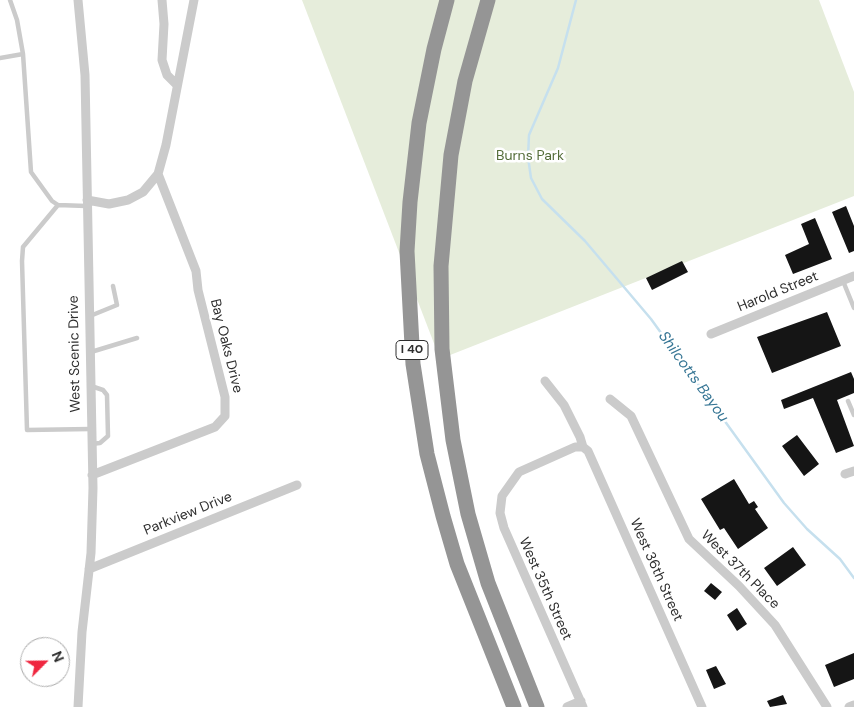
<!DOCTYPE html>
<html>
<head>
<meta charset="utf-8">
<style>
	body { margin:0 }
	#map { position:relative; width:854px; height:707px; overflow:hidden; background:#fff; font-family:"DM Sans",sans-serif }
	canvas { display:block }
	.north { position:absolute; left:20px; top:637px; width:50px; height:50px; box-sizing:border-box; background:#fff; border:1px solid #ababab; border-radius:50%; rotate:67deg; font-size:14px; font-weight:700; line-height:20px; text-align:center; color:#2e2e2e }
	.north::after { content:''; display:block; margin:auto; width:18px; height:22px; background:#ef2740; clip-path:polygon(50% 0,100% 100%,50% 72%,0 100%) }
</style>
</head>
<body>
<div id="map">
<canvas width="854" height="707"></canvas>
<div class="north">N</div>
</div>
<script>
const ctx = document.querySelector('canvas').getContext('2d');
ctx.lineJoin = 'round';
function fill(path, color) { ctx.fillStyle = color; ctx.fill(path, 'evenodd'); }
const shape = rows => new Path2D(rows.map(r => 'M' + r).join(''));
function strokePath(path, color, width, dash) { ctx.strokeStyle = color; ctx.lineWidth = width; ctx.lineCap = dash ? 'butt' : 'round'; ctx.setLineDash(dash || []); ctx.stroke(path); }
function write(font, color, halo, rows, align = 'center') {
  ctx.font = font + ' "DM Sans",sans-serif'; ctx.lineWidth = 5; ctx.setLineDash([]); ctx.textBaseline = 'middle'; ctx.strokeStyle = halo; ctx.fillStyle = color; for (const [text, x, y, turn = 0] of rows) {
    ctx.save(); ctx.translate(x, y); ctx.rotate((+turn || 0) * Math.PI / 180); ctx.textAlign = isNaN(turn) ? turn : align; if (halo) ctx.strokeText(text, 0, 0); ctx.fillText(text, 0, 0); ctx.restore();
  }
}
const green = shape([
	[302,0,819,0,854,92,854,196,440,359]
]);
const stream = shape([
	[576,0,558,68,529,135,528,157,531,178,542,199,585,241,651,319,784,503,807,529,840,559,854,578]
]);
const building = shape([
	[846,206,854,226,854,251,849,253,832,212],
	[815,218,832,259,793,274,785,255,809,244,801,224],
	[682,261,688,272,652,290,646,278],
	[827,312,841,346,772,373,757,337],
	[851,372,854,379,854,393,837,400,854,446,836,453,813,398,784,409,781,400],
	[797,435,819,464,804,476,782,446],
	[734,479,749,504,754,501,758,507,755,509,768,528,738,549,724,528,720,530,701,499],
	[793,547,806,565,777,586,764,568],
	[711,583,722,592,715,600,704,591],
	[737,608,747,624,737,631,727,615],
	[854,653,854,679,834,687,825,665],
	[716,666,726,684,714,689,706,670],
	[783,695,787,704,770,707,767,701]
]);
const service = shape([
	[10,0,17,20,23,54,31,172,52,201,58,205,86,206],
	[0,58,23,54],
	[58,205,23,247,22,261,27,430,90,429],
	[843,281,854,308],
	[90,316,117,305,113,286],
	[91,352,137,338],
	[91,386,103,390,107,395,108,436,100,443,91,444],
	[848,401,854,415]
]);
const minor = shape([
	[78,0,85,75,93,488,91,553,82,632,78,707],
	[162,0,164,24,162,60,167,75,177,85],
	[87,200,109,204,128,200,143,192,158,174,166,145,194,0],
	[711,334,854,276],
	[545,381,564,405,580,437,583,447],
	[610,399,631,416,689,539,739,586,775,625,827,707],
	[583,447,575,447,519,472,502,496,500,513,504,528,583,707],
	[583,447,588,451,702,707],
	[845,474,854,471],
	[92,475,215,427,225,416,225,397,198,290,196,271,158,174],
	[89,569,297,485],
	[567,707,581,701],
	[849,707,854,705]
]);
const motorway = shape([
	[447,0,434,49,419,123,410,202,407,251,413,364,427,454,443,516,457,564,514,707],
	[488,0,465,81,451,155,441,266,442,349,453,440,468,514,488,583,537,707]
]);
const shields = [
	[412,350,32]
];
const shieldNames = [
	["I 40",412,350]
];
const parkNames = [
	["Burns Park",530,156]
];
const streetNames = [
	["Harold Street",778,292,-22],
	["Bay Oaks Drive",226,346,76],
	["West Scenic Drive",75,354,-91],
	["Parkview Drive",188,514,-22],
	["West 36th Street",656,570,66],
	["West 37th Place",740,570,45],
	["West 35th Street",545,589,66]
];
const waterNames = [
	["Shilcotts Bayou",693,377,54]
];
fill(green, '#e6eddb');
strokePath(stream, '#c6e0ee', 2.5);
fill(building, '#151515');
strokePath(service, '#cbcbcb', 4.5);
strokePath(minor, '#cbcbcb', 9);
strokePath(motorway, '#959595', 15);
for (const [x, y, w] of shields) { const box = new Path2D(); box.roundRect(x - w / 2, y - 9.5, w, 19, 4); ctx.fillStyle = '#fff'; ctx.fill(box); strokePath(box, '#2e2e2e', 1); }
write('bold 12px', '#2e2e2e', null, shieldNames);
write('14px', '#546d39', '#fff', parkNames);
write('14px', '#2e2e2e', '#fff', streetNames);
write('italic 15px', '#377695', '#fff', waterNames);
</script>
</body>
</html>
